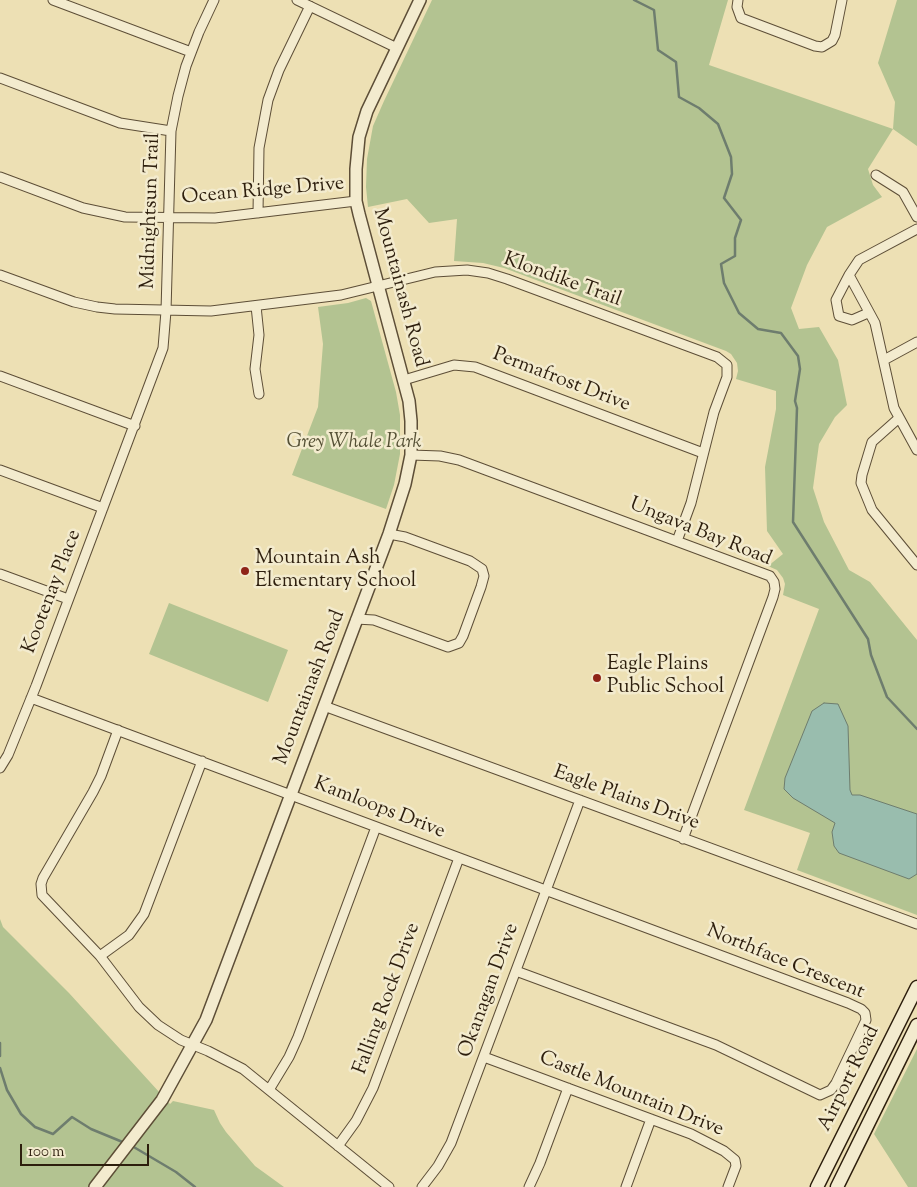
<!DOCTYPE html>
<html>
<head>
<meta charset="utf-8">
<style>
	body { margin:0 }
	#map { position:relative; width:917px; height:1187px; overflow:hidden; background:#ede0b4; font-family:"Sorts Mill Goudy",serif }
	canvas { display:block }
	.scale { position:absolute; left:20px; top:1144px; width:129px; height:22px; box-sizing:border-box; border:2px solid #2d1e0d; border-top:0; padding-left:6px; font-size:15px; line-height:18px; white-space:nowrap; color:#2d1e0d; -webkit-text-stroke:4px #f3ebce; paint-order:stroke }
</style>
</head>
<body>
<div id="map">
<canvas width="917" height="1187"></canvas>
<div class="scale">100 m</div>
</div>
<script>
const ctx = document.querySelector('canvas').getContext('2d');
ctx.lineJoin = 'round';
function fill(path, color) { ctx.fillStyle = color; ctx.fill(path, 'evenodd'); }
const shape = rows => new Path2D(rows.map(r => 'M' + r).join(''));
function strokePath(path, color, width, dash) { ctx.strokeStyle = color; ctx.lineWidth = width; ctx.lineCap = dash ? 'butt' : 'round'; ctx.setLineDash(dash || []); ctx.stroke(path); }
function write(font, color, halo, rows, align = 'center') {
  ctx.font = font + ' "Sorts Mill Goudy",serif'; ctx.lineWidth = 5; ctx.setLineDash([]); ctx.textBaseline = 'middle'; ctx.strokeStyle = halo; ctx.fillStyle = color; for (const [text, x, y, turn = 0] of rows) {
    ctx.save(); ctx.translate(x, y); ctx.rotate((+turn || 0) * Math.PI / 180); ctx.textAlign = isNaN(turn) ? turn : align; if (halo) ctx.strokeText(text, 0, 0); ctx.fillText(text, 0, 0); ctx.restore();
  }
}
const green = shape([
	[432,0,728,0,709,65,893,129,895,102,878,63,897,0,917,0,917,146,893,129,868,169,873,185,882,197,827,227,807,265,791,308,799,329,819,327,838,360,847,405,835,417,819,444,813,488,824,522,849,570,870,582,917,640,917,915,797,870,810,833,744,810,819,609,783,595,785,584,783,578,777,570,768,566,783,554,767,531,765,467,776,409,776,391,736,379,738,371,737,363,731,354,726,351,504,268,483,263,454,261,457,219,429,223,407,199,368,207,366,187,367,159,373,126,384,101],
	[366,298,371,301,396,392,400,415,400,454,394,485,386,509,292,475,318,407,323,344,318,307,348,303],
	[169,603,288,650,268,702,149,654],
	[0,919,3,927,69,993,170,1104,173,1101,214,1110,220,1123,226,1132,255,1166,284,1187,0,1187],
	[917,1049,917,1187,908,1187,874,1134]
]);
const water = shape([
	[824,703,838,704,848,726,850,790,852,795,860,795,917,814,917,874,909,879,839,853,834,846,832,832,835,823,793,798,784,789,785,778,812,711,824,703]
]);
const stream = shape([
	[634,0,654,10,658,50,676,62,679,97,699,108,718,124,731,157,732,174,724,198,741,220,735,238,735,256,721,264,724,283,739,313,758,329,781,333,798,356,800,369,795,401,797,408,793,522,868,639,871,655,887,697,917,729],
	[0,1043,0,1056],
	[0,1068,7,1090,21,1114,35,1127,53,1134,72,1117,91,1129,125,1143],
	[132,1146,176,1172,195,1187]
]);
const minor = shape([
	[53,0,191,52],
	[297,0,397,48],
	[738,0,737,7,741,18,815,46,822,47,832,41,835,35,842,0],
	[0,78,120,123,171,131],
	[876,175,903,192,917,217],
	[0,177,83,208,125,217,215,218,356,201],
	[258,213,259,148,268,100,279,70,310,6],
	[0,275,74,302,97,307,115,309,211,311,341,295,435,272,467,270,488,273,507,279,717,357,727,365,727,377,714,412,691,503,677,541],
	[849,275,875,323,894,408,917,450],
	[256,306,259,335,255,369,259,394],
	[868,313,852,320,839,316,836,300,849,275,859,260,917,229],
	[884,360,917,342],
	[0,376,135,426],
	[404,380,454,365,475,367,703,453],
	[899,418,872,442,862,475,861,483,872,510,917,565],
	[411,455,440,456,459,460,770,576,774,582,775,589,773,597,683,839],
	[0,470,103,508],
	[0,574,68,599],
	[356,619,374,620,448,647,459,643,463,636,481,587,484,576,482,569,470,561,405,537,389,534],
	[31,698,848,1003,861,1009,865,1013,866,1020,836,1083,831,1090,820,1095,716,1045,516,971],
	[324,706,917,924],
	[118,730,101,776,93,792,43,878,41,884,42,895,100,956,139,1007,158,1025,181,1040,208,1051,243,1069,389,1187],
	[0,768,8,755,36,686,163,348,166,311,171,131,178,96,186,66,199,32,214,0],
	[100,956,129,935,144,914,202,761],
	[484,1057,691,1134,724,1151,735,1160,736,1166,728,1187],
	[269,1090,289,1057,298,1037,376,827],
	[338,1146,356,1121,373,1088,459,858],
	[422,1187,438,1166,451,1143,580,800],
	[529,1187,540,1163,568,1088],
	[626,1187,651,1119]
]);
const tertiary = shape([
	[95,1187,162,1100,206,1020,389,534,405,484,411,455,411,421,409,401,359,214,356,201,356,169,359,137,367,111,420,0]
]);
const secondary = shape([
	[817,1187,917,987],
	[837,1187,917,1025]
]);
const markers = [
	[245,571,5,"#8f2418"],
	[597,678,5,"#8f2418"]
];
const streetNames = [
	["Ocean Ridge Drive",263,192,-5],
	["Midnightsun Trail",152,211,-88],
	["Klondike Trail",562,281,20],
	["Mountainash Road",399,288,75],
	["Permafrost Drive",561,381,21],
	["Ungava Bay Road",700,533,22],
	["Kootenay Place",53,592,-69],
	["Mountainash Road",311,688,-69],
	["Eagle Plains Drive",626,799,20],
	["Kamloops Drive",379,809,21],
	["Northface Crescent",785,963,22],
	["Okanagan Drive",490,991,-70],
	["Falling Rock Drive",388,999,-70],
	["Airport Road",850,1079,-64],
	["Castle Mountain Drive",631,1095,22]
];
const parkNames = [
	["Grey Whale Park",354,444]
];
const poiNames = [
	["Mountain Ash",255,560],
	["Elementary School",255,583],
	["Eagle Plains",607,666],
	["Public School",607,689]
];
fill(green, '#b3c391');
fill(water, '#99bdae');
strokePath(water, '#6e7d6e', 1);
strokePath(stream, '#6e7d6e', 2.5);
strokePath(minor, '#5d4e37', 11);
strokePath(tertiary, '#5d4e37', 14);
strokePath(secondary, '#2d1e0d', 15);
strokePath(minor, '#f3ebce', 9);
strokePath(tertiary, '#f3ebce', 11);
strokePath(secondary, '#f3ebce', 12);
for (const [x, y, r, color] of markers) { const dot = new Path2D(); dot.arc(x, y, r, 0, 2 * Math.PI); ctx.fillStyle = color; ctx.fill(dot); strokePath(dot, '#f3ebce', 2); }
write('20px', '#2d1e0d', '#f3ebce', streetNames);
write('italic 20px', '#555035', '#f3ebce', parkNames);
write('20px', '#2d1e0d', '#f3ebce', poiNames, 'left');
</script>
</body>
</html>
